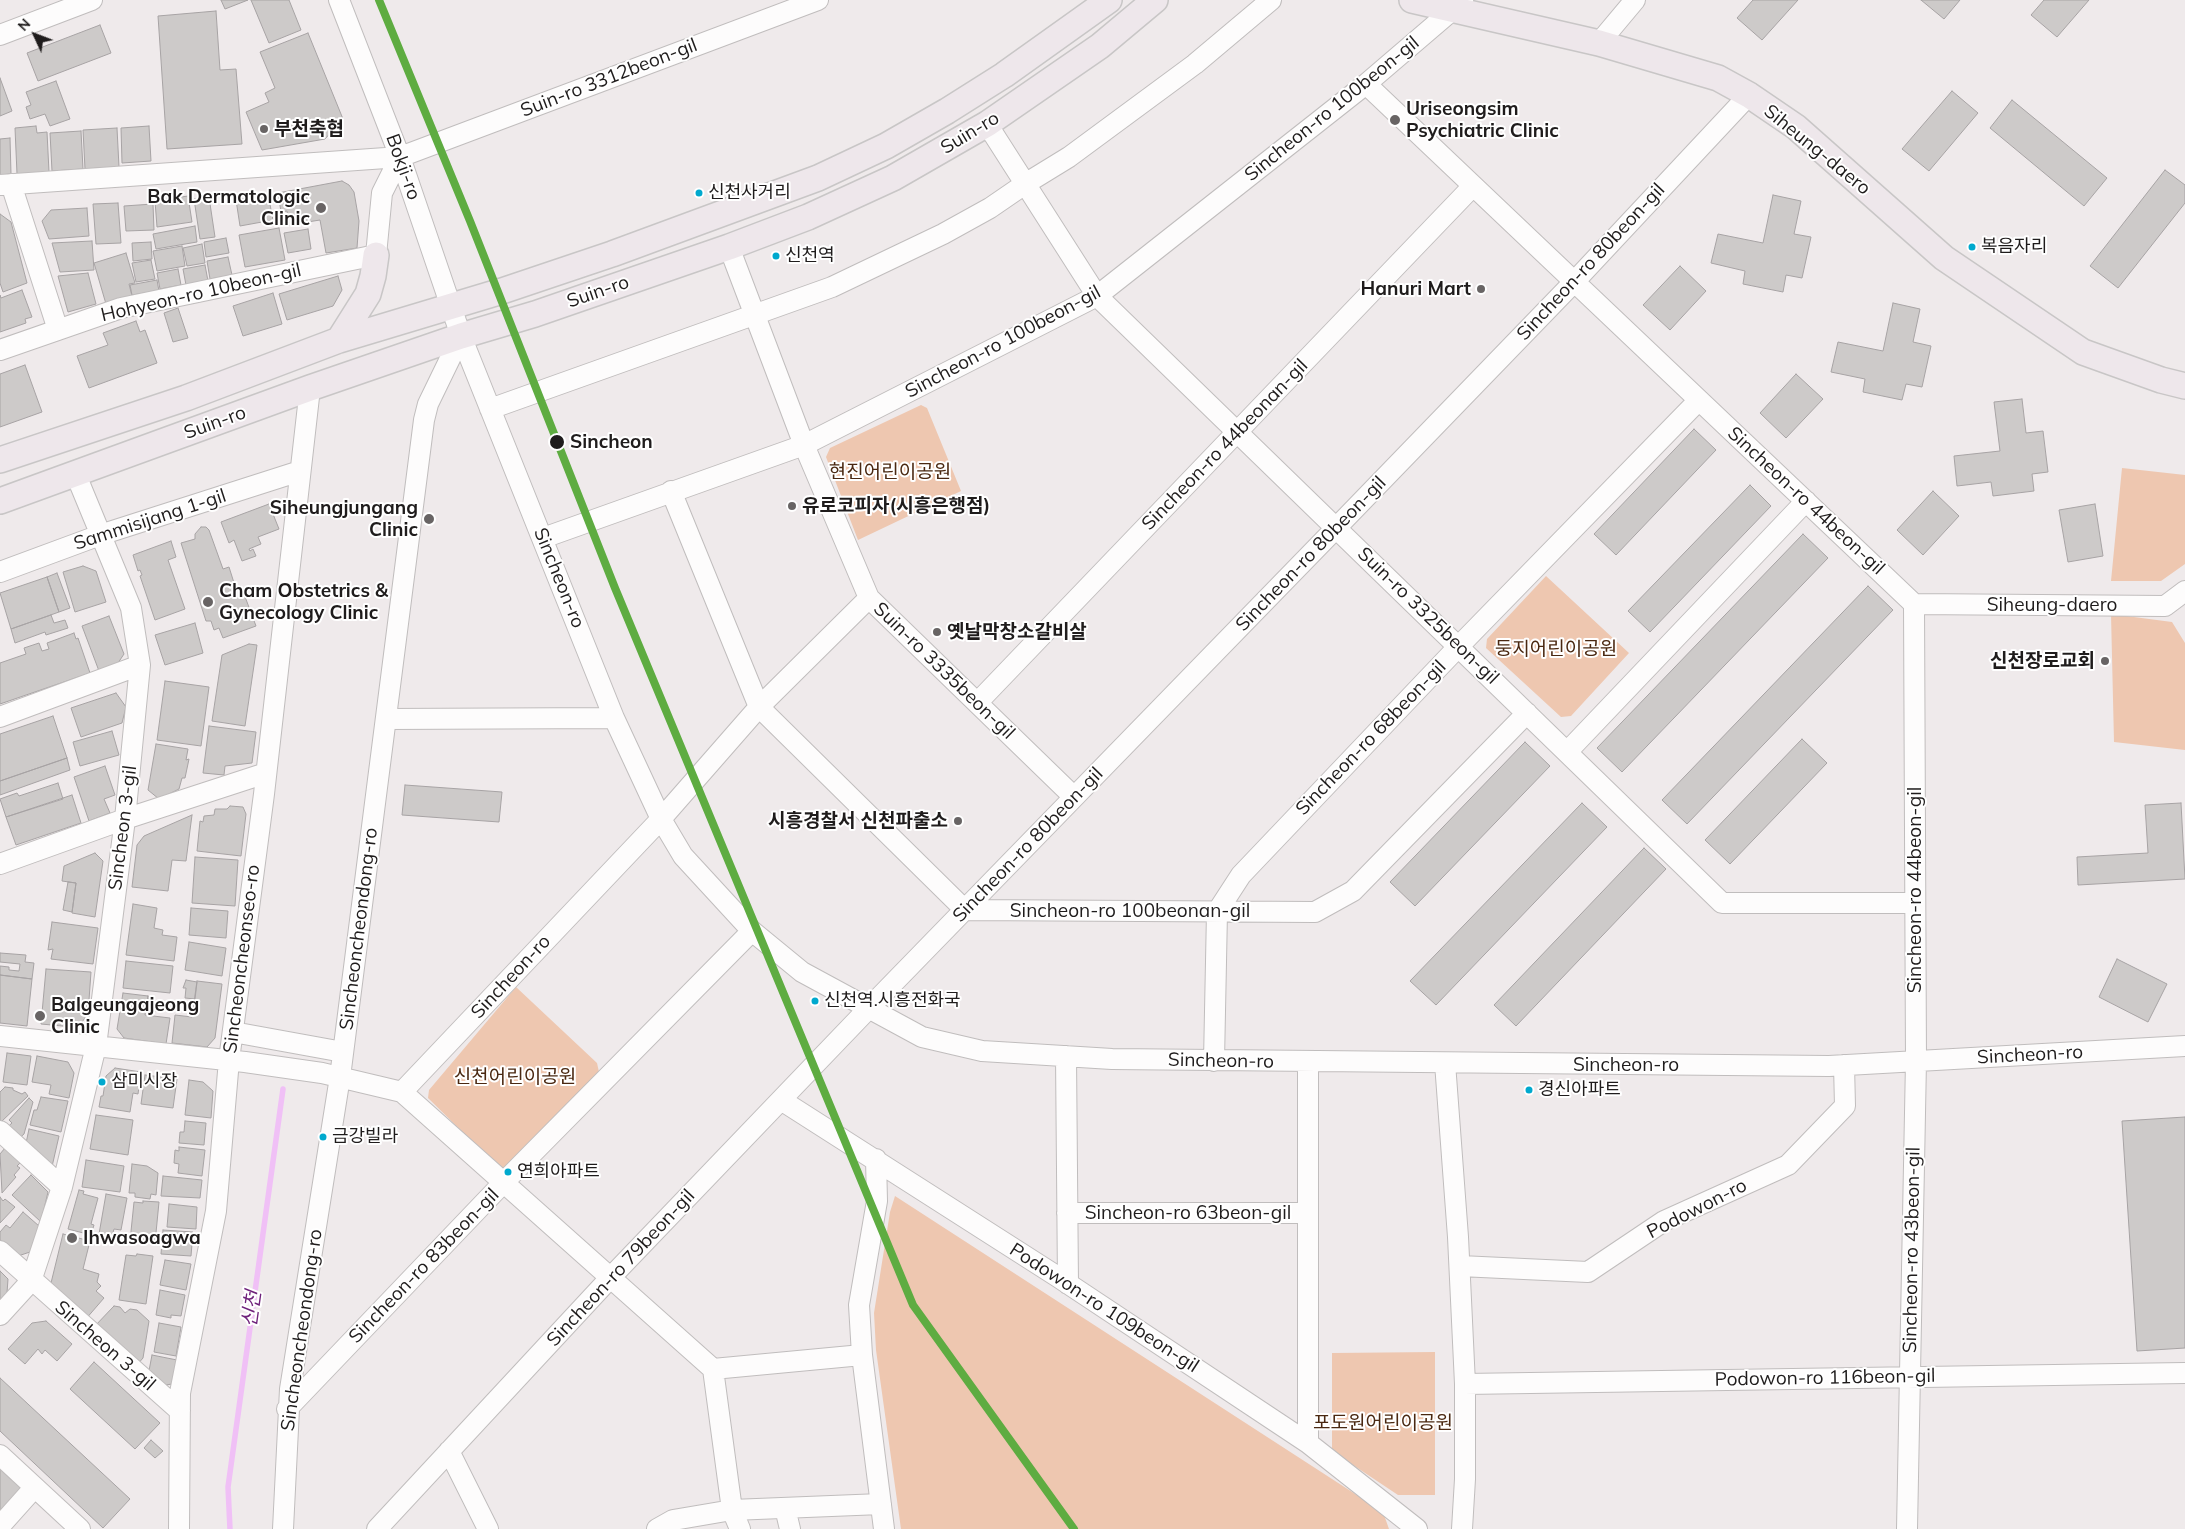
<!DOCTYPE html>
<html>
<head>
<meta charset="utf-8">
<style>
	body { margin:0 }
	#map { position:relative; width:2185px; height:1529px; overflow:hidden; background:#efeaeb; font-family:Mulish,sans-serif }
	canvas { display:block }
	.north { position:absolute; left:10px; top:10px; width:50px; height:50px; -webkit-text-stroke:4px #fff; paint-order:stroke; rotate:313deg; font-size:14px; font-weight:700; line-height:20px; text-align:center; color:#1f1c1c }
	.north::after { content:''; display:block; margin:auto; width:18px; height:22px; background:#1f1c1c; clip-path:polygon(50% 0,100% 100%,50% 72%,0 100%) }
</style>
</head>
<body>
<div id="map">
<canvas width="2185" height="1529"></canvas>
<div class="north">N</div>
</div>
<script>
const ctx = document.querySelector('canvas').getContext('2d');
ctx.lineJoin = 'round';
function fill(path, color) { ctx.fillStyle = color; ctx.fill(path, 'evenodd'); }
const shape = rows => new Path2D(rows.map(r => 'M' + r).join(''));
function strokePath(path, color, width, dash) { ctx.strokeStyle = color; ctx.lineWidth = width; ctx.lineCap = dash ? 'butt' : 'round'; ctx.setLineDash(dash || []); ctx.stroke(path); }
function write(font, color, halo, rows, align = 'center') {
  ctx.font = font + ' Mulish,"Noto Sans KR",sans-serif'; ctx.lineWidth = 4; ctx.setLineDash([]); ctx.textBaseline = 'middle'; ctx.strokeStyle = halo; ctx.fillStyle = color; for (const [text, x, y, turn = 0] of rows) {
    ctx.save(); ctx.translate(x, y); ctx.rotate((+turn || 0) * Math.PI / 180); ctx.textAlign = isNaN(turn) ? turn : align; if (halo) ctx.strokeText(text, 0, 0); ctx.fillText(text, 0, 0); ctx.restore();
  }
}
const green = shape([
	[921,405,927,408,961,491,858,540,826,457,830,448],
	[2122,468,2185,475,2185,564,2161,581,2111,581],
	[1546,576,1629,653,1571,716,1561,717,1486,648,1487,639],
	[2111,614,2172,622,2185,643,2185,750,2114,742],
	[516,987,597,1063,599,1072,511,1169,500,1169,428,1098,429,1090],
	[895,1196,1383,1512,1389,1529,901,1529,876,1350,874,1313,890,1212],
	[1435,1352,1435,1495,1398,1495,1332,1451,1332,1353]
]);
const stream = shape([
	[230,1529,228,1487,283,1089]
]);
const building = shape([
	[221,0,248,0,225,9,221,0],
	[251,0,289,0,301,30,269,43,251,0],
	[1753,0,1798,0,1762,40,1737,18,1753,0],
	[1921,0,1960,0,1944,19,1921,0],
	[2044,0,2089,0,2057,37,2031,15,2044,0],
	[216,11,220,70,236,69,242,144,167,149,158,16,216,11],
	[100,25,111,53,38,81,27,53,100,25],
	[308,33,343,119,325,139,262,150,246,112,269,102,265,93,275,88,260,52,308,33],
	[0,78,12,111,0,116,0,78],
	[56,81,70,119,50,126,45,114,30,119,26,107,31,105,26,92,56,81],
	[1952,91,1978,113,1929,171,1902,149,1952,91],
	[2012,100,2107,178,2084,206,1990,128,2012,100],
	[36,126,37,133,47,132,49,172,17,174,15,128,36,126],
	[149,126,151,161,122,163,121,128,149,126],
	[117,128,119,167,85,169,83,130,117,128],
	[81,131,83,169,52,171,50,133,81,131],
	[10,138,11,174,0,175,0,139,10,138],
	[2165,170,2185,185,2185,203,2118,288,2090,266,2165,170],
	[342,181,349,185,354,192,359,221,357,248,326,253,320,220,289,225,287,211,281,212,278,193,342,181],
	[268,194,273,220,240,226,236,200,268,194],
	[1773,195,1801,201,1794,234,1811,237,1802,278,1786,275,1783,292,1743,284,1745,271,1711,263,1718,234,1763,243,1773,195],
	[188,196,192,222,157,227,155,201,188,196],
	[209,197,215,237,200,239,194,199,209,197],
	[118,203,121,243,96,244,93,204,118,203],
	[153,204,154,230,126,231,124,206,153,204],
	[87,208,89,236,49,239,42,221,51,210,87,208],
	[0,214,11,222,27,283,3,292,0,283,0,214],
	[195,226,197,242,156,249,153,234,195,226],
	[279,228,285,260,245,267,239,235,279,228],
	[308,229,311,249,288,253,284,233,308,229],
	[226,238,229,253,206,257,204,242,226,238],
	[92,241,94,270,60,272,52,243,92,241],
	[151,242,152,259,133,261,132,243,151,242],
	[202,244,205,263,187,266,183,248,202,244],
	[182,246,185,266,157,271,153,251,182,246],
	[126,253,135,283,129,284,132,296,106,304,94,263,126,253],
	[228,257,232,275,210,279,207,261,228,257],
	[151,260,155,279,136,282,132,263,151,260],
	[205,265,208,281,186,285,183,269,205,265],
	[1680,266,1706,291,1670,330,1643,305,1680,266],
	[178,269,181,285,160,289,157,273,178,269],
	[88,273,96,304,68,312,58,276,88,273],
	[338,276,342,290,333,306,287,320,279,294,338,276],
	[157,280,159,291,132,295,130,285,157,280],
	[22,290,32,317,25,319,26,323,0,332,0,295,1,298,22,290],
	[273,293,282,324,243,336,233,306,273,293],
	[1893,303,1920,309,1913,342,1931,346,1922,387,1906,384,1902,400,1863,392,1865,379,1831,372,1838,342,1883,351,1893,303],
	[178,308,188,338,173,342,164,313,178,308],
	[136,321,140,332,145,330,157,363,89,388,77,356,108,345,103,333,136,321],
	[25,365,42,412,0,427,0,374,25,365],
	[1796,374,1823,399,1786,438,1760,413,1796,374],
	[2022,399,2026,433,2043,431,2048,472,2032,474,2034,491,1993,496,1991,482,1957,486,1954,456,2000,451,1994,402,2022,399],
	[1694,429,1716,450,1616,555,1594,534,1694,429],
	[1750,485,1771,506,1650,632,1628,611,1750,485],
	[1933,491,1959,516,1923,555,1897,530,1933,491],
	[269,504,279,529,258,537,261,544,249,549,250,551,253,549,256,556,242,561,234,540,229,543,221,522,269,504],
	[2095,504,2103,556,2068,562,2059,510,2095,504],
	[201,527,206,527,209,530,223,569,229,567,235,586,241,586,256,626,223,638,219,628,214,630,211,621,206,621,181,543,195,539,195,534,201,527],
	[1803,534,1828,558,1622,772,1597,748,1803,534],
	[171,541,176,557,168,560,185,609,155,620,140,576,142,575,140,570,138,571,133,555,171,541],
	[83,566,96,571,106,602,75,612,63,572,83,566],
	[57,573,70,608,59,612,47,577,57,573],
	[47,577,59,612,11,629,0,593,47,577],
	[1868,586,1893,610,1687,824,1662,800,1868,586],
	[51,615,54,623,65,620,68,628,46,635,45,632,15,643,11,629,51,615],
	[109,616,124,654,118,663,99,671,82,626,109,616],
	[195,623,203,653,165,665,155,635,195,623],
	[74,633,76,639,78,638,90,673,0,704,0,663,26,654,24,648,39,643,42,651,49,649,47,643,74,633],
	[249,644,257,645,245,726,212,721,222,655,249,644],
	[165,681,209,687,201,746,157,740,165,681],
	[116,693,126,707,122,723,81,737,71,708,116,693],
	[53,716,67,758,0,781,0,734,53,716],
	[209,726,256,732,252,763,225,766,224,775,203,773,209,726],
	[112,731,119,755,80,766,73,742,112,731],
	[1802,739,1827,763,1730,864,1705,840,1802,739],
	[1525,742,1550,766,1415,906,1390,882,1525,742],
	[156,744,188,749,186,760,189,759,185,778,182,778,179,789,159,799,148,790,156,744],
	[67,758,70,770,0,795,0,781,67,758],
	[105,766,115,795,104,799,110,813,89,821,74,777,105,766],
	[58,783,63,799,6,817,0,799,17,793,19,796,58,783],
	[405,785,502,792,499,822,402,815,405,785],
	[72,795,81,823,16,845,6,817,72,795],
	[1582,803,1607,827,1436,1005,1410,981,1582,803],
	[2181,803,2185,879,2078,885,2077,857,2148,853,2145,805,2181,803],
	[230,806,243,807,246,814,241,856,197,851,200,821,203,822,204,816,214,815,215,809,227,809,230,806],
	[192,815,186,861,172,860,168,891,132,887,137,845,144,836,192,815],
	[1644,848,1666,869,1516,1026,1494,1005,1644,848],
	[95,853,103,861,95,917,72,913,76,883,62,881,64,866,95,853],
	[195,857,238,860,235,906,192,903,195,857],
	[68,882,76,883,72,912,63,910,68,882],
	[133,904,157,908,154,928,163,930,162,935,177,937,174,961,126,955,133,904],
	[191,908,228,911,226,938,189,935,191,908],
	[52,922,98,928,93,964,51,959,53,949,48,950,52,922],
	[189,942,226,948,222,976,185,970,189,942],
	[0,953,26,955,25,962,34,963,32,979,0,975,0,966,9,967,9,970,19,971,20,964,0,962,0,953],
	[2117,959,2167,984,2148,1022,2099,997,2117,959],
	[126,961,173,966,170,993,123,988,126,961],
	[46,969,91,972,88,1014,79,1026,73,1027,41,1024,46,969],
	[0,975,32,979,27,1026,0,1023,0,975],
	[186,980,197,982,195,999,185,998,186,988,183,988,186,980],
	[197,981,222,984,215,1038,207,1047,172,1043,175,1015,192,1017,197,981],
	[123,993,148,996,145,1015,170,1018,166,1044,124,1038,117,1029,123,993],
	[148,996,150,1004,159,1005,157,1011,146,1010,148,996],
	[7,1053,31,1056,27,1085,3,1082,7,1053],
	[37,1056,68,1062,74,1073,69,1098,49,1094,51,1085,32,1082,37,1056],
	[115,1068,141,1072,138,1094,133,1093,130,1112,99,1107,101,1096,103,1096,106,1076,115,1068],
	[145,1075,177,1079,173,1108,141,1104,145,1075],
	[189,1080,203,1082,213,1091,211,1118,185,1115,189,1080],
	[5,1087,13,1088,13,1090,22,1094,25,1092,28,1096,0,1123,0,1092,5,1087],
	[41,1097,68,1101,61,1132,30,1125,34,1110,37,1110,41,1097],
	[29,1098,33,1102,24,1134,16,1141,4,1130,12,1123,9,1120,29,1098],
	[96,1115,133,1120,128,1155,90,1149,96,1115],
	[2185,1117,2185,1348,2137,1351,2122,1121,2185,1117],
	[185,1121,206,1123,204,1145,179,1143,180,1132,184,1132,185,1121],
	[29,1129,59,1136,51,1171,25,1148,29,1129],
	[179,1147,205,1150,202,1176,178,1173,179,1164,174,1163,175,1150,179,1151,179,1147],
	[5,1148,20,1163,17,1166,20,1168,14,1175,16,1177,2,1193,0,1154,5,1148],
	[86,1160,124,1166,120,1192,82,1187,86,1160],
	[132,1164,147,1166,158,1173,156,1195,151,1194,150,1199,135,1197,135,1193,129,1193,132,1164],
	[31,1175,48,1192,41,1222,12,1195,31,1175],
	[163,1176,202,1180,200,1198,161,1196,163,1176],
	[79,1190,84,1191,83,1194,98,1198,91,1224,94,1225,91,1235,68,1229,79,1190],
	[106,1194,127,1198,121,1230,114,1229,112,1236,99,1234,106,1194],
	[0,1197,3,1201,5,1199,15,1207,0,1223,0,1197],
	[143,1201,159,1202,155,1243,130,1241,134,1202,143,1203,143,1201],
	[169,1204,197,1207,196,1229,167,1227,169,1204],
	[23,1212,39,1226,30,1252,18,1256,0,1240,0,1232,6,1225,10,1228,23,1212],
	[163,1230,193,1232,191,1256,161,1254,163,1230],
	[63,1234,90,1241,83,1269,99,1274,97,1282,101,1286,96,1291,104,1298,85,1320,51,1283,63,1234],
	[137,1254,153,1256,146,1304,119,1300,126,1255,136,1256,137,1254],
	[165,1260,191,1264,186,1290,160,1285,165,1260],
	[0,1271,8,1279,7,1293,0,1300,0,1271],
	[160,1290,185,1295,181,1316,171,1315,171,1318,156,1315,160,1290],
	[114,1306,120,1307,125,1313,130,1309,137,1310,149,1321,143,1358,136,1366,94,1327,114,1306],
	[46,1321,72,1344,57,1361,45,1350,42,1354,38,1349,25,1364,8,1349,32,1323,46,1321],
	[159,1323,181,1327,176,1356,154,1352,159,1323],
	[152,1355,177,1360,172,1384,160,1386,148,1376,152,1355],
	[94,1362,160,1423,135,1449,70,1389,94,1362],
	[0,1378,130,1499,103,1528,0,1431,0,1378],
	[151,1440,163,1451,155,1458,144,1448,151,1440],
	[0,1465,26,1489,0,1518,0,1465]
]);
const minor = shape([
	[339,0,400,157,461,336,614,718,661,819,683,856,752,931,802,972,922,1037,982,1051,1112,1059,1829,1066,2185,1046],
	[0,35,92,0],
	[1599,43,1635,0],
	[1366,84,1914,604,1916,1061,1907,1529],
	[987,124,1097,296,1722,903,1915,903],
	[11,184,58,330],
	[0,185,400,157,818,0],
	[729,247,804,445,869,598,1074,797],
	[0,350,121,308,376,255,382,193,400,157],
	[490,409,832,287,943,234,990,208,1025,184,1069,157,1195,64,1271,0],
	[671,491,759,707,965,910,1315,912,1353,891,1527,713],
	[543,538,804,445,1097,296,1366,84,1463,1],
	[0,572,100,535,300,471],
	[1914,604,2165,606,2185,591],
	[977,703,1473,186],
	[0,717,140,665],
	[386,719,614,718],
	[1567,752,1806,501],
	[0,864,125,819,266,773],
	[233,1032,343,1052],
	[0,1036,245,1062,322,1073,402,1092,713,1369,862,1355],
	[1066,1056,1068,1284],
	[1214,1061,1217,912,1241,875,1459,646,1699,400],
	[1445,1063,1458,1237,1465,1384,1465,1479,1462,1529],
	[402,1092,661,819,759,707,869,598],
	[781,1100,1058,1277,1308,1443,1417,1529],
	[0,1131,62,1187],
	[876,1159,877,1201,859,1305,862,1355,884,1529],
	[1067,1213,1308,1213],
	[0,1251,180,1411],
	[1460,1266,1588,1272,1664,1221,1788,1165,1845,1106,1844,1065],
	[0,1315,31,1281,62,1187,96,1046,125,819,140,665,131,608,76,475],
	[713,1369,732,1510,740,1529],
	[1465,1384,2185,1373],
	[287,1409,504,1182,752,931],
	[1308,1443,1308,1062],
	[449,1451,488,1529],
	[0,1455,80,1529],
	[785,1508,790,1529],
	[0,1526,34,1488],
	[179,1529,180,1393,216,1211,229,1060,264,794,310,388],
	[283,1529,290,1389,340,1077,424,420,428,404,461,336],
	[377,1529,611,1277,868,1009,1337,527,1574,282,1749,95],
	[657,1529,673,1520,732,1510,881,1504]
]);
const major = shape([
	[1412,0,1599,43,1718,78,1749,95,1796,127,1944,258,2083,352,2161,380,2185,386],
	[339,340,368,294,373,276,376,255],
	[0,460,186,398,339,340,502,291,612,254,818,178,886,146,947,111,1004,75,1109,0],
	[0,501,310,388,461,336,535,314,729,247,808,217,893,178,987,124,1100,46,1155,0]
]);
const rail1 = shape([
	[379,0,470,221,615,588,913,1305,1074,1529]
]);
const markers = [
	[1395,120,6,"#686464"],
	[264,129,5,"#686464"],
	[699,193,4.5,"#00a9ce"],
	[321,208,6,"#686464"],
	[1972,247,4.5,"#00a9ce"],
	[776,256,4.5,"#00a9ce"],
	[1481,289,5,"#686464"],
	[557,442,8,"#1f1c1c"],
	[792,506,5,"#686464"],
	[429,519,6,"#686464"],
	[208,602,6,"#686464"],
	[937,632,5,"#686464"],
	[2105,661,5,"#686464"],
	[958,821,5,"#686464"],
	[815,1001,4.5,"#00a9ce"],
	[40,1016,6,"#686464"],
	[102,1082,4.5,"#00a9ce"],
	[1529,1090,4.5,"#00a9ce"],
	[323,1137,4.5,"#00a9ce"],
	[508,1172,4.5,"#00a9ce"],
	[72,1238,6,"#686464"]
];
const busNames = [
	["신천사거리",708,193],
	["복음자리",1981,247],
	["신천역",785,256],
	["신천역.시흥전화국",824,1001],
	["삼미시장",111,1082],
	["경신아파트",1538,1090],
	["금강빌라",332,1137],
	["연희아파트",517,1172]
];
const streetNames = [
	["Suin-ro 3312beon-gil",609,78,-21],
	["Sincheon-ro 100beon-gil",1332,109,-39],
	["Suin-ro",970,133,-31],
	["Siheung-daero",1817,150,39],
	["Bokji-ro",403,167,70],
	["Sincheon-ro 80beon-gil",1591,262,-47],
	["Suin-ro",598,292,-19],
	["Hohyeon-ro 10beon-gil",201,293,-13],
	["Sincheon-ro 100beon-gil",1003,342,-28],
	["Suin-ro",215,423,-20],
	["Sincheon-ro 44beonan-gil",1225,445,-46],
	["Sincheon-ro 44beon-gil",1806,501,43],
	["Sammisijang 1-gil",150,520,-18],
	["Sincheon-ro 80beon-gil",1311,554,-46],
	["Sincheon-ro",559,578,68],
	["Siheung-daero",2052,605],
	["Suin-ro 3325beon-gil",1428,616,44],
	["Suin-ro 3335beon-gil",944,671,44],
	["Sincheon-ro 68beon-gil",1371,738,-46],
	["Sincheon 3-gil",123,828,-83],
	["Sincheon-ro 80beon-gil",1028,845,-46],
	["Sincheon-ro 44beon-gil",1915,890,-90],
	["Sincheon-ro 100beonan-gil",1130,911],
	["Sincheoncheondong-ro",359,929,-83],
	["Sincheoncheonseo-ro",242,959,-83],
	["Sincheon-ro",511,977,-47],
	["Sincheon-ro",2030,1055,-3],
	["Sincheon-ro",1221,1061,1],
	["Sincheon-ro",1626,1065],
	["Podowon-ro",1697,1209,-27],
	["Sincheon-ro 63beon-gil",1188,1213],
	["Sincheon-ro 43beon-gil",1912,1250,-89],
	["Sincheon-ro 83beon-gil",424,1266,-46],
	["Sincheon-ro 79beon-gil",621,1268,-47],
	["Podowon-ro 109beon-gil",1104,1308,33],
	["Sincheoncheondong-ro",302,1330,-82],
	["Sincheon 3-gil",105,1346,41],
	["Podowon-ro 116beon-gil",1825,1378,-1]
];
const poiNames = [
	["Uriseongsim",1406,109],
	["Psychiatric Clinic",1406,131],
	["부천축협",274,129],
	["Bak Dermatologic",310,197,"right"],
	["Clinic",310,219,"right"],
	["Hanuri Mart",1471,289,"right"],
	["유로코피자(시흥은행점)",802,506],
	["Siheungjungang",418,508,"right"],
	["Clinic",418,530,"right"],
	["Cham Obstetrics &",219,591],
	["Gynecology Clinic",219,613],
	["옛날막창소갈비살",947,632],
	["신천장로교회",2095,661,"right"],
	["시흥경찰서 신천파출소",948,821,"right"],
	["Balgeungajeong",51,1005],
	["Clinic",51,1027],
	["Ihwasoagwa",83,1238]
];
const stopNames = [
	["Sincheon",570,442]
];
const parkNames = [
	["현진어린이공원",890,472],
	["둥지어린이공원",1556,649],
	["신천어린이공원",515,1077],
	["포도원어린이공원",1383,1423]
];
const waterNames = [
	["신천",252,1309,-82]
];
fill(green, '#eec7b0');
strokePath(stream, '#f0c0f6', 5.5);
fill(building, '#cdcac9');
strokePath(building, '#a7a3a4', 1);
strokePath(minor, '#c0bdbd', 22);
strokePath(major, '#c8c6c6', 28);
strokePath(minor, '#fdfcfc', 20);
strokePath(major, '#eee7eb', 25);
strokePath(rail1, '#5eac41', 8);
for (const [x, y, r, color] of markers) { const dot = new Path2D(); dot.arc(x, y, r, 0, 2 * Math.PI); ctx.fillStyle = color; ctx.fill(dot); strokePath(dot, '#fff', 2); }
write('18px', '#1f1c1c', '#fff', busNames, 'left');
write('19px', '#1f1c1c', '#fff', streetNames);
write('bold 19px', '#1f1c1c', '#fff', poiNames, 'left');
write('bold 19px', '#1f1c1c', '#fff', stopNames, 'left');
write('19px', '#4a2811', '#fff', parkNames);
write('italic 20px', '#6f227b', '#fff', waterNames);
</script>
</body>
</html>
